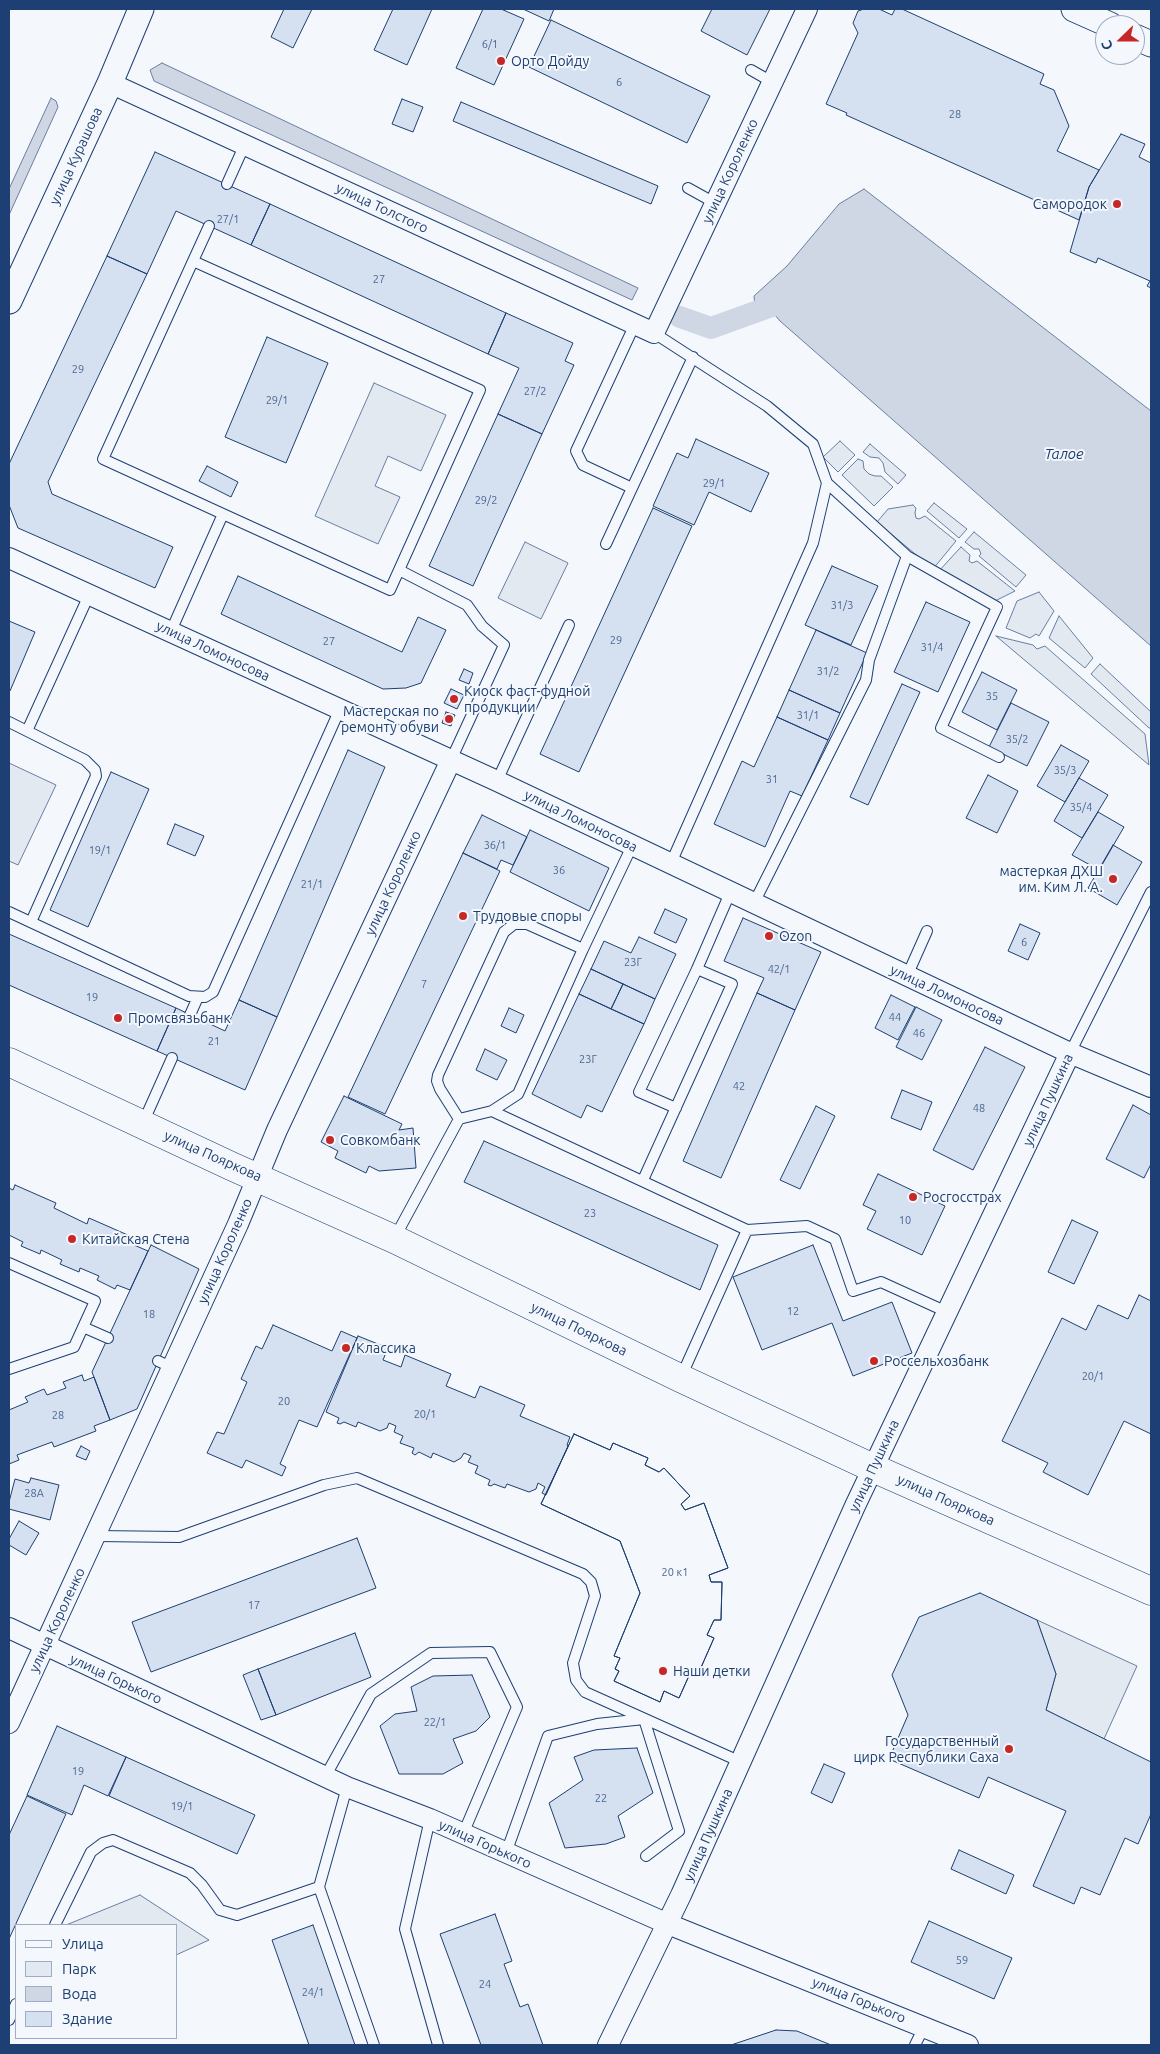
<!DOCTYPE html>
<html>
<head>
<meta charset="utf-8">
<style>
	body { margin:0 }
	#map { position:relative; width:1160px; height:2054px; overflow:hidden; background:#f4f7fb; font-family:Ubuntu,sans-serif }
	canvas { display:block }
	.frame { position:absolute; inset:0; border:10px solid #1d3f73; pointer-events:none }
	.legend { position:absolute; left:15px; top:1924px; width:162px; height:115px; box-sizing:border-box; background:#f4f7fb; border:1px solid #9eadc5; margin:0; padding:6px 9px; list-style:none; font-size:15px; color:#1d3f73 }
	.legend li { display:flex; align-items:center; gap:10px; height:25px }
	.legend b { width:25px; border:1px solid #9eadc5 }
	.north { position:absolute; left:1095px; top:15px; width:50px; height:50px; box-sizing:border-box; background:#f4f7fb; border:1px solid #9eadc5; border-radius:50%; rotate:248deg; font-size:14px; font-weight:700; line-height:20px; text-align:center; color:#1d3f73 }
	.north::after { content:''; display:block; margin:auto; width:18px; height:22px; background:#c62828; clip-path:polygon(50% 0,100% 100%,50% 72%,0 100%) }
</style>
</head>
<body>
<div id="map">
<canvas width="1160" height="2054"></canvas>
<div class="frame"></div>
<ul class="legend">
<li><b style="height:6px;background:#f4f7fb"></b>Улица</li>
<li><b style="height:14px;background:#e3e9f0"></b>Парк</li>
<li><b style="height:14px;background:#cfd7e4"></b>Вода</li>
<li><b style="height:14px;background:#d5e0f0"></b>Здание</li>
</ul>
<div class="north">С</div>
</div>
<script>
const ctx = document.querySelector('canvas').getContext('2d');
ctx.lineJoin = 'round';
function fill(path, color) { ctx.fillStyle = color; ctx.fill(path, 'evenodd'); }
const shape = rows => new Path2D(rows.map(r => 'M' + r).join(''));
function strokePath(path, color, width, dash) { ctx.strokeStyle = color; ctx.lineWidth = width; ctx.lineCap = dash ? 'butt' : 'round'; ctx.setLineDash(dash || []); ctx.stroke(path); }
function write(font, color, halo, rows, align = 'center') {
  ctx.font = font + ' Ubuntu,sans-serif'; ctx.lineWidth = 4; ctx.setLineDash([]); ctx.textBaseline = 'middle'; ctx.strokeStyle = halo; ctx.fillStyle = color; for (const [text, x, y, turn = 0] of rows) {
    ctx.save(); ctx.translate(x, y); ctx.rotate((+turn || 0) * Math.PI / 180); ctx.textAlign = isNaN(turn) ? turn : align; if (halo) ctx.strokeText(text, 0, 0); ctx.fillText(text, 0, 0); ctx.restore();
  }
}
const green = shape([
	[374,383,446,415,421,471,388,456,375,486,400,497,378,544,315,516,374,383],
	[840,441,855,455,838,472,823,457,840,441],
	[870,444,906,475,898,484,885,472,883,463,879,458,870,457,863,452,870,444],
	[858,459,863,461,864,469,869,474,875,476,881,476,893,487,874,506,842,475,858,459],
	[934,503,967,529,959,538,927,511,934,503],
	[913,505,916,508,915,513,916,518,919,519,925,516,956,541,933,569,877,522,888,509,913,505],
	[974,532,1026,575,1016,587,979,556,981,554,979,549,974,549,965,542,974,532],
	[525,542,568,563,541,619,498,598,525,542],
	[961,547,970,555,969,561,972,563,977,561,1015,591,993,602,938,572,961,547],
	[1039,592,1054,611,1039,636,1036,634,1030,638,1006,628,1017,601,1039,592],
	[1059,616,1093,658,1085,668,1049,638,1059,616],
	[996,636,1033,645,1037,649,1045,646,1145,734,1149,765,996,636],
	[1100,664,1151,712,1151,728,1149,728,1091,674,1100,664],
	[9,763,56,785,18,865,9,861,9,763],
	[1037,1620,1137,1666,1104,1739,1046,1710,1056,1674,1037,1620],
	[140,1895,209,1940,176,1955,176,1925,66,1925,140,1895]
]);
const water = shape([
	[162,63,638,288,632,300,154,81,150,70,162,63],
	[51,98,56,101,58,107,9,215,9,189,51,98],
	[864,189,1151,411,1151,646,780,321,774,314,756,318,754,296,787,266,839,204,864,189]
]);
const canal = shape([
	[680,317,711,328,783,302]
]);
const building = shape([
	[284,9,312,9,293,48,271,37,284,9],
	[393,9,432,9,407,65,374,50,393,9],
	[483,9,501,9,524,19,494,85,456,68,483,9],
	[523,9,554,9,549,21,523,9],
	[712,9,770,9,747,55,701,31,712,9],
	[864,9,879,9,892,15,895,9,902,9,1044,74,1040,84,1054,90,1069,126,1057,151,1099,170,1089,187,1079,220,846,115,847,113,826,104,858,33,853,23,858,11,864,9],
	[551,20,710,96,687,143,529,67,551,20],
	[402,99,423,107,413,132,392,124,402,99],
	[461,102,658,186,651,204,453,121,461,102],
	[1121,134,1145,144,1139,157,1151,163,1151,288,1147,286,1150,281,1098,258,1096,263,1070,252,1089,187,1121,134],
	[155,152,270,204,251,245,176,211,147,274,107,256,155,152],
	[270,204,506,313,488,354,251,245,270,204],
	[107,256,147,274,48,482,52,494,173,547,155,588,18,528,9,505,9,464,107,256],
	[506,313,573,343,565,361,574,365,542,434,498,414,519,368,488,354,506,313],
	[267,337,328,363,286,463,225,437,267,337],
	[498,414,542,434,473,586,429,566,498,414],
	[696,439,769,473,751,512,709,492,694,525,653,506,677,453,688,458,696,439],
	[207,466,238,482,231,497,199,481,207,466],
	[653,508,692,526,579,772,540,754,653,508],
	[832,566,878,586,851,645,805,625,832,566],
	[238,576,402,652,418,617,446,630,421,683,406,688,383,689,221,614,238,576],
	[926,602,970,622,938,692,894,672,926,602],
	[9,621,35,632,10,691,9,691,9,621],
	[816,630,867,653,840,713,789,690,816,630],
	[464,669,473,673,469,684,459,680,464,669],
	[982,672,1017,690,997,730,962,712,982,672],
	[902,684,920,692,868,805,850,797,902,684],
	[451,689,464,695,457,709,444,703,451,689],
	[789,690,840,713,828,740,777,717,789,690],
	[1011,703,1049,722,1027,766,989,747,1011,703],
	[446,712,455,715,451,726,442,723,446,712],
	[777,717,828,740,802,796,790,791,765,847,714,824,742,761,754,767,777,717],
	[1061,745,1089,761,1065,802,1037,786,1061,745],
	[348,750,385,767,277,1017,239,1000,348,750],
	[111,772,149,789,88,927,50,910,111,772],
	[988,775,1018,791,997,833,966,818,988,775],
	[1079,778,1108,795,1082,838,1054,821,1079,778],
	[1098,812,1124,827,1099,870,1072,855,1098,812],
	[482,815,527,837,513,865,501,860,497,869,463,853,482,815],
	[175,824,204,836,195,856,167,844,175,824],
	[530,830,609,868,589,911,510,872,530,830],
	[1113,845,1142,862,1117,905,1088,888,1113,845],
	[463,853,500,871,385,1114,348,1097,463,853],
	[665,909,687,919,676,943,654,933,665,909],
	[743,918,821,952,795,1010,757,993,764,978,724,961,743,918],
	[1020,924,1040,933,1028,960,1008,951,1020,924],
	[9,934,176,1008,157,1051,9,985,9,934],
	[639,937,676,954,655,999,591,969,604,941,631,953,639,937],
	[591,969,623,984,611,1009,579,994,591,969],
	[623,984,655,999,644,1024,611,1009,623,984],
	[757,993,795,1010,721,1178,683,1161,757,993],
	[579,994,644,1024,602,1112,587,1105,581,1118,532,1094,579,994],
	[891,995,915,1007,898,1040,875,1028,891,995],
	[239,1000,277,1017,245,1090,157,1051,176,1008,225,1031,239,1000],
	[916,1007,942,1020,922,1060,896,1047,916,1007],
	[509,1008,524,1015,516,1033,501,1026,509,1008],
	[985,1047,1025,1067,973,1170,933,1150,985,1047],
	[485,1049,507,1060,497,1080,476,1070,485,1049],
	[902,1090,932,1102,921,1130,891,1118,902,1090],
	[344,1096,402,1124,399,1130,413,1128,416,1168,379,1171,369,1166,366,1173,335,1158,338,1151,321,1142,344,1096],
	[1133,1105,1151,1115,1151,1164,1144,1178,1106,1159,1133,1105],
	[816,1106,835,1116,800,1189,780,1180,816,1106],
	[484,1141,718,1245,700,1290,464,1182,484,1141],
	[878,1174,945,1206,922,1255,867,1229,876,1211,863,1205,878,1174],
	[15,1185,56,1203,54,1208,87,1224,89,1218,130,1236,127,1242,148,1251,130,1290,117,1285,115,1289,97,1280,99,1276,80,1268,79,1272,60,1264,62,1260,41,1250,40,1254,21,1246,23,1242,9,1235,9,1188,13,1190,15,1185],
	[1072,1220,1098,1232,1074,1284,1048,1272,1072,1220],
	[151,1245,199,1269,137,1409,110,1420,92,1372,151,1245],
	[813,1245,843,1321,892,1302,912,1353,853,1376,832,1323,762,1350,733,1277,813,1245],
	[1139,1295,1151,1301,1151,1434,1124,1421,1088,1495,1043,1472,1048,1463,1002,1441,1062,1318,1086,1330,1098,1305,1128,1319,1139,1295],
	[273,1325,332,1351,341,1331,357,1338,317,1427,299,1420,280,1464,286,1467,282,1476,246,1460,242,1468,207,1453,217,1432,224,1434,247,1382,241,1379,256,1346,262,1349,273,1325],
	[358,1336,388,1348,383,1360,401,1367,405,1355,451,1374,446,1386,475,1398,480,1386,525,1405,520,1416,570,1437,567,1445,568,1446,546,1495,542,1493,545,1487,538,1483,536,1489,529,1492,507,1484,505,1488,494,1484,491,1486,488,1485,490,1480,475,1473,478,1466,468,1462,471,1456,464,1453,461,1458,454,1462,433,1453,431,1458,419,1452,415,1455,412,1453,414,1448,400,1443,403,1436,394,1432,396,1426,389,1423,387,1428,380,1431,358,1422,356,1427,344,1422,340,1424,337,1423,339,1418,326,1412,358,1336],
	[82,1375,84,1381,94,1377,110,1420,94,1426,96,1431,54,1447,52,1442,17,1455,19,1460,9,1464,9,1410,28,1402,25,1397,44,1389,47,1395,66,1388,63,1382,82,1375],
	[574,1434,610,1450,613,1443,648,1458,645,1465,659,1472,664,1468,690,1496,681,1504,685,1510,704,1503,728,1568,709,1575,711,1582,722,1582,721,1620,714,1620,707,1635,714,1638,699,1672,692,1669,679,1698,664,1691,660,1702,614,1681,619,1671,615,1669,620,1658,614,1656,640,1593,620,1541,541,1504,574,1434],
	[574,1434,610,1450,613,1443,648,1458,645,1465,659,1472,664,1468,690,1496,681,1504,685,1510,704,1503,728,1568,709,1575,711,1582,722,1582,721,1620,714,1620,707,1635,714,1638,699,1672,692,1669,679,1698,664,1691,660,1702,614,1681,619,1671,615,1669,620,1658,614,1656,640,1593,620,1541,541,1504,574,1434],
	[81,1446,90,1451,86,1460,76,1456,81,1446],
	[31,1478,59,1485,50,1520,9,1509,9,1502,15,1479,29,1483,31,1478],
	[19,1521,39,1533,26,1555,9,1545,9,1539,19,1521],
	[357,1538,376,1588,151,1672,132,1622,357,1538],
	[980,1593,1037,1620,1056,1674,1046,1710,1151,1762,1151,1814,1138,1844,1125,1838,1100,1895,1081,1887,1074,1904,1033,1886,1066,1811,988,1777,979,1798,889,1759,908,1715,892,1675,919,1617,980,1593],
	[355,1633,371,1677,276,1715,258,1669,355,1633],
	[258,1669,276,1715,261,1720,243,1675,258,1669],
	[472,1675,490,1717,476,1731,453,1739,463,1763,443,1774,399,1774,380,1726,395,1714,417,1711,411,1687,433,1676,472,1675],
	[57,1726,126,1757,108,1796,84,1785,72,1815,27,1795,57,1726],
	[637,1748,653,1793,618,1816,625,1837,606,1844,565,1848,549,1803,583,1780,574,1757,594,1750,637,1748],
	[126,1757,255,1815,237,1854,109,1796,126,1757],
	[824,1764,845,1773,832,1803,811,1793,824,1764],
	[27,1796,66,1814,9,1939,9,1835,27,1796],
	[959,1850,1014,1875,1006,1894,951,1869,959,1850],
	[495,1914,512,1961,504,1964,520,2007,528,2004,543,2045,481,2045,440,1934,495,1914],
	[929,1921,1012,1958,994,1999,911,1962,929,1921],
	[313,1925,355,2045,309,2045,272,1940,313,1925],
	[776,2030,797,2031,831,2045,731,2045,776,2030]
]);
const service = shape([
	[751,70,772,82],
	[227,184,245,144],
	[688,188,715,203],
	[193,261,209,226],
	[654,333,767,406,813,444,827,483,907,556,869,660,866,680,754,903],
	[632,488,583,465,576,451,635,324],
	[606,544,693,357],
	[907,556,997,607,941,728,999,757],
	[399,570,467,605,482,626,504,645,451,760],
	[171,631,223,514,103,459,193,261,480,390,390,590,223,514],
	[9,722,27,731],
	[497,781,569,625],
	[671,863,813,543,827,483],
	[9,912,189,996,205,997,213,992,340,709],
	[31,922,96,776,95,770,85,760,27,731,89,595],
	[907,976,927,931],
	[190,1015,198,997],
	[1070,1053,1151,892],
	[676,1108,639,1092,697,969],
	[492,1111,747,1230,807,1226,835,1239,853,1291,881,1282,947,1312],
	[459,1119,492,1111,518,1094,583,949],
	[143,1123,172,1058],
	[643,1180,732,984,697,969,730,893],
	[394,1239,459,1119,440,1089,437,1081,438,1075,504,932,514,924,527,924,583,949,632,846],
	[9,1263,95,1301,74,1347,9,1369],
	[83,1327,108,1338],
	[158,1361,173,1368],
	[681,1377,747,1230],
	[96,1536,179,1537,324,1485,357,1478,583,1574,591,1582,595,1596,573,1663,576,1680,585,1692,741,1762],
	[325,1777,371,1694,431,1653,490,1652,517,1707,463,1834],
	[430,1819,405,1929,438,2045],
	[506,1853,548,1736,597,1724,644,1719,679,1831,646,1856],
	[319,1887,374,2045],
	[55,1925,91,1852,103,1843,113,1840,190,1873,202,1885,220,1910,237,1915,319,1887,347,1787],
	[9,2020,16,2004],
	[915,2045,924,2027]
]);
const minor = shape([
	[110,83,654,333,807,9],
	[9,558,497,781,1070,1053,1151,1087],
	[9,1628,347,1787,430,1819,668,1924,968,2045],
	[9,1723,238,1224,277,1130,451,760],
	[608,2045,681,1895,855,1506,1070,1053]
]);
const tertiary = shape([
	[1074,9,1110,25],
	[1135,37,1151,44],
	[9,301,110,83,141,9]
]);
const secondary = shape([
	[9,1062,231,1166,394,1239,680,1378,873,1468,1151,1591]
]);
const markers = [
	[501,61,5,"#c62828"],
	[1117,204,5,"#c62828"],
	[454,699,5,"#c62828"],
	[449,719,5,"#c62828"],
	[1113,879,5,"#c62828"],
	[463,916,5,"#c62828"],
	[769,936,5,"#c62828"],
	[118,1018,5,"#c62828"],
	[330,1140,5,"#c62828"],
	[913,1197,5,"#c62828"],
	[72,1239,5,"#c62828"],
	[346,1348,5,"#c62828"],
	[874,1361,5,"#c62828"],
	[663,1671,5,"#c62828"],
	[1009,1749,5,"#c62828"]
];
const numberNames = [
	["6/1",490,44],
	["6",619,82],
	["28",955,114],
	["27/1",228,219],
	["27",379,279],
	["29",78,369],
	["27/2",535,391],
	["29/1",277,400],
	["29/1",714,483],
	["29/2",486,500],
	["31/3",842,605],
	["29",616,640],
	["27",329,641],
	["31/4",932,647],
	["31/2",828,671],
	["35",992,696],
	["31/1",808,715],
	["35/2",1017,739],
	["35/3",1065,770],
	["31",772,779],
	["35/4",1081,807],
	["36/1",495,845],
	["19/1",100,850],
	["36",559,870],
	["21/1",312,884],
	["6",1024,942],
	["23Г",633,962],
	["42/1",779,969],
	["7",424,984],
	["19",92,997],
	["44",895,1017],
	["46",919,1033],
	["21",214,1041],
	["23Г",588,1059],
	["42",739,1086],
	["48",979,1108],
	["23",590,1213],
	["10",905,1220],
	["12",793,1311],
	["18",149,1314],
	["20/1",1093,1376],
	["20",284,1401],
	["20/1",425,1414],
	["28",58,1415],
	["28А",34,1493],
	["20 к1",675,1572],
	["17",254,1605],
	["22/1",435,1722],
	["19",78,1771],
	["22",601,1798],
	["19/1",182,1806],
	["59",962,1960],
	["24",485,1984],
	["24/1",313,1992]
];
const poiNames = [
	["Орто Дойду",511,61],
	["Самородок",1107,204,"right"],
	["Киоск фаст-фудной",464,691],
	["продукции",464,707],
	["Мастерская по",439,711,"right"],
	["ремонту обуви",439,727,"right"],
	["мастеркая ДХШ",1103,871,"right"],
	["им. Ким Л. А.",1103,887,"right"],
	["Трудовые споры",473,916],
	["Ozon",779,936],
	["Промсвязьбанк",128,1018],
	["Совкомбанк",340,1140],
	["Росгосстрах",923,1197],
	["Китайская Стена",82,1239],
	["Классика",356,1348],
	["Россельхозбанк",884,1361],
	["Наши детки",673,1671],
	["Государственный",999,1741,"right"],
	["цирк Республики Саха",999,1757,"right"]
];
const streetNames = [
	["улица Курашова",76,156,-65],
	["улица Короленко",730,171,-65],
	["улица Толстого",382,208,25],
	["улица Ломоносова",213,651,25],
	["улица Ломоносова",581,821,26],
	["улица Короленко",393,883,-65],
	["улица Ломоносова",947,995,25],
	["улица Пушкина",1048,1100,-65],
	["улица Пояркова",213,1156,24],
	["улица Короленко",225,1251,-66],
	["улица Пояркова",579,1329,26],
	["улица Пушкина",874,1466,-65],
	["улица Пояркова",946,1500,24],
	["улица Короленко",57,1620,-65],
	["улица Горького",116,1679,25],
	["улица Пушкина",708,1835,-66],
	["улица Горького",485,1844,24],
	["улица Горького",859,2000,22]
];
const waterNames = [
	["Талое",1064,454]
];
fill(green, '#e3e9f0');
strokePath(green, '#687fa3', 1);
fill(water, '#cfd7e4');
strokePath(water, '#687fa3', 1);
strokePath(canal, '#cfd7e4', 22);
fill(building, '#d5e0f0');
strokePath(building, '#1d3f73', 1);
strokePath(service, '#1d3f73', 12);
strokePath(minor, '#1d3f73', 22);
strokePath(tertiary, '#1d3f73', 27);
strokePath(secondary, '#1d3f73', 29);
strokePath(service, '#f4f7fb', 10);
strokePath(minor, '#f4f7fb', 20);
strokePath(tertiary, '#f4f7fb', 25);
strokePath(secondary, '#f4f7fb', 28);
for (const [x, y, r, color] of markers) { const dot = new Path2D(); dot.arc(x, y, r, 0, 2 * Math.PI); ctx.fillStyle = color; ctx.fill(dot); strokePath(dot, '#f4f7fb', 2); }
write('11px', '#4b6792', null, numberNames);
write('14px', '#1d3f73', '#f4f7fb', poiNames, 'left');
write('14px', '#1d3f73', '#f4f7fb', streetNames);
write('italic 15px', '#1d3f73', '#f4f7fb', waterNames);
</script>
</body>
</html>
